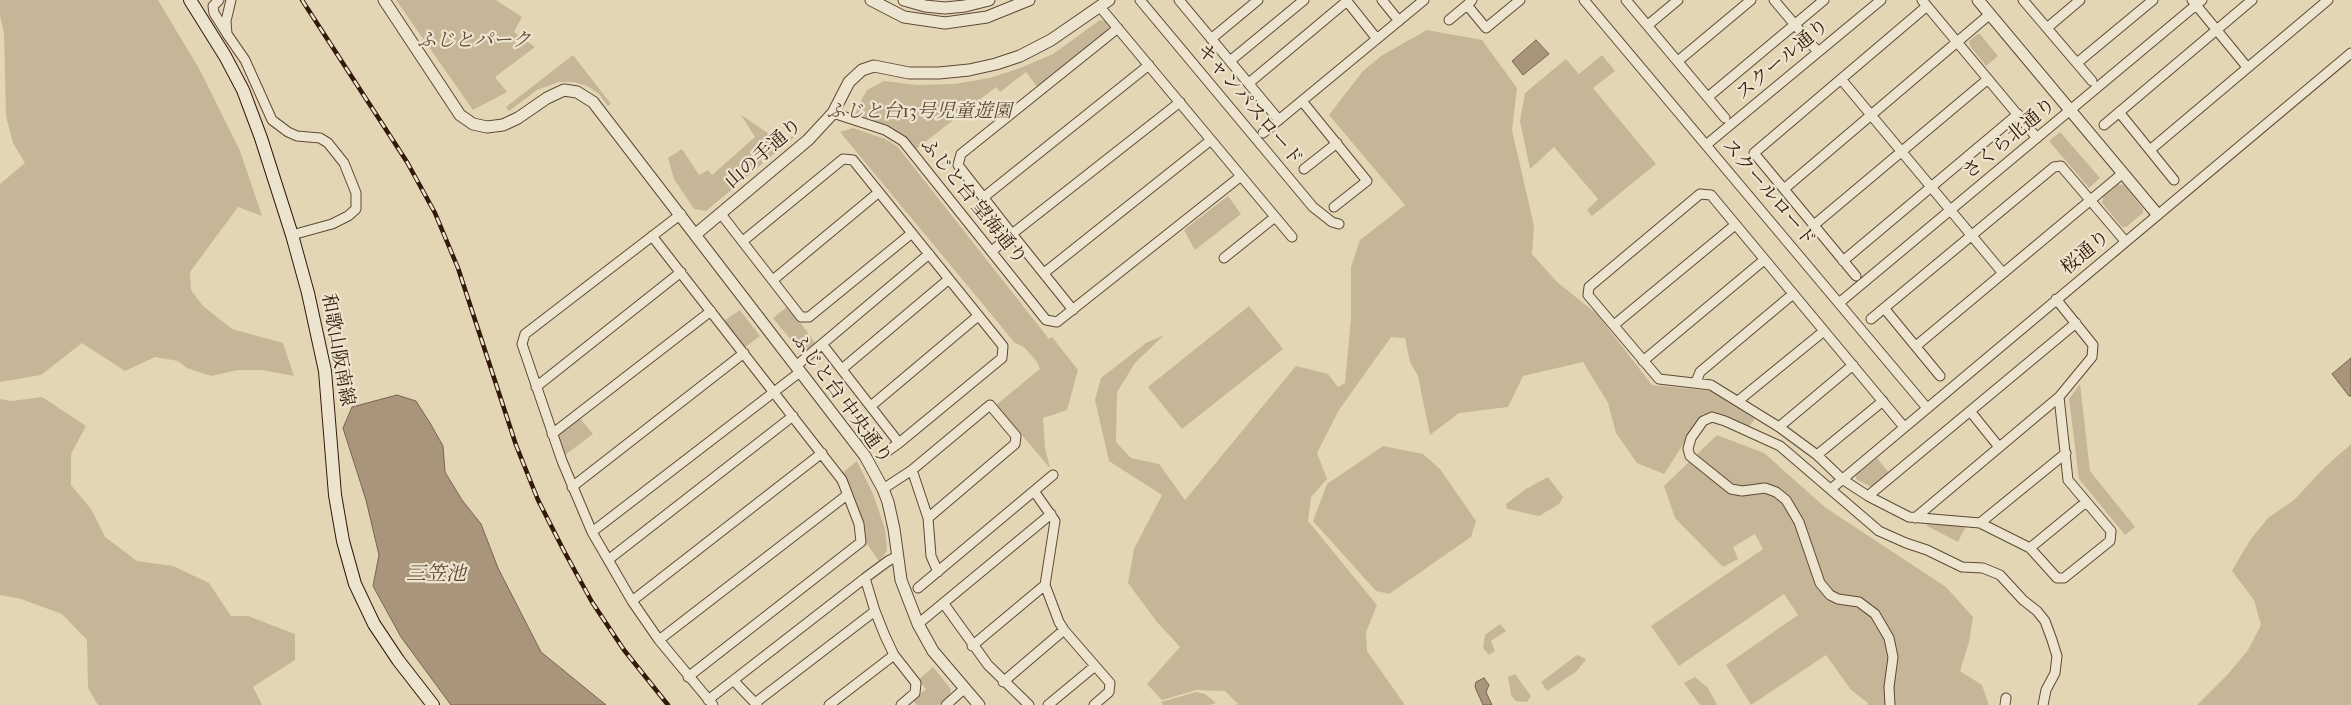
<!DOCTYPE html>
<html>
<head>
<meta charset="utf-8">
<style>
	body { margin:0 }
	canvas { display:block; background:#e3d6b5 }
</style>
</head>
<body>
<canvas width="2351" height="705"></canvas>
<script>
const ctx = document.querySelector('canvas').getContext('2d');
ctx.lineJoin = 'round';
function fill(path, color) { ctx.fillStyle = color; ctx.fill(path, 'evenodd'); }
const shape = rows => new Path2D(rows.map(r => 'M' + r).join(''));
function strokePath(path, color, width, dash) { ctx.strokeStyle = color; ctx.lineWidth = width; ctx.lineCap = dash ? 'butt' : 'round'; ctx.setLineDash(dash || []); ctx.stroke(path); }
function write(font, color, halo, rows, align = 'center') {
  ctx.font = font + ' "IM FELL French Canon","Noto Serif JP",serif'; ctx.lineWidth = 4.5; ctx.setLineDash([]); ctx.textBaseline = 'middle'; ctx.strokeStyle = halo; ctx.fillStyle = color; for (const [text, x, y, turn = 0] of rows) {
    ctx.save(); ctx.translate(x, y); ctx.rotate((+turn || 0) * Math.PI / 180); ctx.textAlign = isNaN(turn) ? turn : align; if (halo) ctx.strokeText(text, 0, 0); ctx.fillText(text, 0, 0); ctx.restore();
  }
}
const green = shape([
	[0,0,158,0,201,72,240,151,262,216,238,207,190,272,191,290,203,306,232,329,283,343,294,376,262,370,238,370,211,376,187,368,178,361,155,357,125,371,82,343,41,375,0,382,0,184,25,163,13,143,6,116,4,33,0,16],
	[396,0,496,0,522,17,514,32,535,47,495,77,507,92,473,110],
	[1100,20,1105,21,1109,26,1108,32,1038,88,1026,72,1000,92,996,87,916,149,896,131,885,125,855,116,859,104,867,90,884,81,917,85,954,84,990,78,1020,68,1053,54],
	[1427,30,1482,40,1517,88,1512,130,1534,226,1532,254,1557,282,1597,314,1652,385,1712,391,1755,419,1749,427,1715,414,1703,414,1664,474,1637,463,1616,433,1608,403,1583,362,1523,376,1508,407,1459,413,1430,435,1418,376,1410,362,1405,338,1391,337,1339,410,1317,453,1327,479,1311,497,1308,521,1377,605,1366,632,1367,651,1405,705,1236,705,1238,704,1225,691,1196,690,1162,700,1147,684,1180,647,1157,622,1128,583,1134,549,1162,495,1109,461,1095,400,1101,378,1146,343,1164,335,1135,363,1117,392,1116,442,1131,458,1159,464,1185,500,1296,366,1328,374,1338,387,1345,383,1351,318,1351,267,1360,240,1405,205,1329,115,1363,71,1381,56],
	[1979,33,1998,56,1986,66,1970,46,1969,41],
	[573,55,611,104,608,106,599,94,587,86,574,82,559,82,537,90,509,111,506,107],
	[1602,55,1615,71,1593,88,1656,164,1592,216,1587,210,1598,199,1554,147,1530,169,1520,121,1525,93,1566,59,1579,74],
	[741,115,781,142,799,133,706,211,694,209,674,179,668,158,682,149,699,175,708,170,712,175,755,137],
	[853,128,885,139,897,146,1049,339,1052,337,1078,370,1067,410,1043,418,1045,448,1050,468,996,405,1040,369,1037,362,1024,347,1015,343,840,132],
	[2060,132,2100,178,2089,188,2049,141],
	[2117,184,2124,185,2143,209,2143,213,2126,227,2122,227,2102,203,2103,196],
	[1228,196,1241,214,1195,250,1184,230],
	[788,306,816,344,806,352,800,351,773,318],
	[1249,306,1283,349,1182,429,1148,387],
	[740,310,760,336,744,348,724,321],
	[2080,384,2090,471,2135,527,2125,535,2079,479,2069,399],
	[42,397,86,426,71,454,71,485,91,509,105,537,137,561,173,566,209,583,231,616,248,616,295,634,295,660,253,687,262,705,98,705,88,688,87,640,62,614,21,599,0,595,0,399,11,401],
	[580,418,593,434,565,455,558,439,561,432],
	[1717,435,1764,453,1826,508,1946,587,1973,617,1969,642,1960,671,1982,685,1989,705,1867,705,1868,703,1851,690,1826,655,1751,705,1726,665,1798,615,1784,594,1679,666,1651,626,1763,549,1755,534,1733,547,1738,559,1723,567,1675,518,1664,486],
	[2351,444,2351,705,2197,705,2228,674,2248,650,2261,625,2254,600,2232,571,2237,562,2251,539,2268,518,2294,500,2324,468],
	[1383,446,1423,454,1440,469,1476,521,1471,537,1389,594,1376,591,1313,521,1327,484],
	[1877,458,1889,473,1873,486,1869,486,1856,479,1856,475],
	[857,461,873,494,885,529,887,551,879,561,867,544,857,504,842,473],
	[1548,477,1563,497,1559,504,1539,516,1507,509,1506,504,1526,489],
	[1927,523,1966,526,1958,542,1927,526],
	[1500,624,1506,631,1491,641,1495,651,1489,655,1483,648,1485,635],
	[1577,655,1586,659,1577,671,1547,691,1541,682],
	[933,667,951,689,950,695,938,705,917,705,913,701,926,689,918,680],
	[1515,674,1531,696,1527,702,1516,701,1511,695,1508,677],
	[1695,677,1708,688,1717,705,1700,705,1684,683],
	[1196,692,1205,694,1216,703,1209,705,1163,705,1161,702]
]);
const water = shape([
	[1536,40,1549,54,1523,75,1512,61,1536,40],
	[2351,358,2351,396,2349,396,2332,374,2351,358],
	[397,395,416,401,430,423,443,446,445,472,462,500,481,524,498,568,541,652,606,705,451,705,401,637,373,586,379,555,366,500,343,428,352,407,397,395],
	[1484,678,1489,685,1486,692,1492,705,1483,705,1475,687,1476,682,1484,678]
]);
const minor = shape([
	[219,0,213,6,214,13,226,32],
	[231,0,226,21,227,34,245,60,272,120,288,132,297,136,320,138,328,143,344,163,356,193,356,209,348,216,332,224,292,235],
	[1140,0,1313,207,1332,222,1339,224],
	[1179,0,1279,120],
	[1346,0,1377,39],
	[1382,0,1399,21],
	[1472,0,1467,5,1486,28,1520,0],
	[1584,0,1927,408],
	[1626,0,1725,118],
	[1774,0,1818,52],
	[1922,0,2037,138],
	[2023,0,2092,81],
	[2192,0,2247,67],
	[1449,20,1467,5],
	[1648,25,1678,0],
	[1118,28,961,154,958,165,1012,234,1180,102],
	[2047,28,2080,0],
	[1211,39,1258,0],
	[1230,61,1304,0],
	[1678,61,1751,0],
	[2077,63,2153,0],
	[1841,79,2002,272],
	[1249,83,1347,1],
	[1708,97,1824,0],
	[1302,101,1367,181,1334,207],
	[2119,112,2174,180],
	[833,113,885,130,903,141,1046,320,1057,322,1241,176,1100,7],
	[2104,125,2252,0],
	[1263,133,1424,0],
	[1706,145,1881,0],
	[2150,150,2328,0],
	[1304,169,1337,143],
	[1241,176,1292,237],
	[1784,189,1990,14],
	[984,197,1149,65],
	[681,214,525,334,522,344,562,461,592,532,632,601,659,640,713,705],
	[721,214,801,317,809,317,912,233],
	[1814,225,1988,79],
	[652,236,842,480,859,524,861,542,688,677],
	[743,241,843,159,853,160,1003,346,1002,358,899,443,822,344],
	[992,251,1012,234,1073,310],
	[1224,258,1275,217],
	[1843,261,2018,114],
	[1044,273,1211,140],
	[1856,276,1754,153,1927,6],
	[773,280,879,192],
	[1839,303,2202,0],
	[1884,308,1940,376],
	[1871,319,2054,167,2061,166,2125,241],
	[1614,325,1735,225],
	[1916,346,2123,173],
	[1643,361,1764,260],
	[796,366,929,254],
	[842,369,949,279],
	[1696,382,1700,372,1793,294],
	[536,387,681,272],
	[1738,401,1824,331],
	[871,406,978,316],
	[1970,411,1999,447],
	[1779,427,1853,365],
	[1904,427,1711,195,1700,194,1589,287,1588,295,1659,379,1711,385,1779,427,1817,455,1842,479,1868,496,1909,517,1980,523,2030,548,2057,578,2064,578,2110,541,2111,531,2068,480,2059,397,2092,357,2093,345,2056,299],
	[552,434,711,311],
	[882,455,899,443],
	[1817,455,1883,401],
	[912,470,928,518,931,556,938,572],
	[572,487,744,353],
	[883,489,912,470,990,405,1016,436,1015,444,928,518],
	[1831,489,2351,53],
	[1034,491,1055,521,1045,585,1059,622,1064,630,1110,683,1109,692,1094,705],
	[1868,496,2076,323],
	[1915,518,2059,397],
	[1980,523,2066,453],
	[592,532,800,372],
	[2030,548,2086,502],
	[608,560,793,416],
	[865,578,875,611,885,636,894,655,916,683,915,693,901,705],
	[918,588,1053,475],
	[632,601,822,453],
	[944,604,988,665,1029,705],
	[918,624,1051,514],
	[659,640,847,495],
	[972,646,1045,585],
	[734,681,757,705],
	[1003,682,1064,630],
	[708,700,865,578,888,561,898,556],
	[755,703,875,611],
	[829,705,894,655],
	[946,705,964,689],
	[1048,705,1095,666],
	[1890,705,1889,687,1893,657,1889,638,1875,614,1859,602,1838,599,1830,595,1820,583,1799,522,1786,500,1776,492,1765,488,1742,491,1731,489,1690,456,1688,449,1691,438,1703,421,1712,417,1725,421,1780,446,1879,531,1906,543,1927,550,1962,567,1983,568,2000,575,2023,600,2037,611,2045,621,2052,640,2057,656,2055,673,2046,690,2043,705],
	[2005,705,2006,698]
]);
const tertiary = shape([
	[384,0,460,115,473,124,487,127,503,125,518,118,547,98,564,90,577,92,593,102,865,456,883,489,888,502,894,529,901,580,918,624,933,651,979,705],
	[871,0,904,17,945,23,987,17,1029,0],
	[904,0,925,6,945,8,965,6,989,0],
	[1978,0,2157,214],
	[696,234,808,140,833,113,849,82,862,70,874,66,909,73,939,73,969,70,996,64,1020,56,1051,40,1109,0]
]);
const secondary = shape([
	[190,0,225,56,243,90,261,138,292,235,308,293,325,371,335,495,343,541,355,584,374,624,398,660,433,705]
]);
const rail = shape([
	[302,0,407,162,435,213,458,268,516,445,538,500,564,551,592,602,624,650,668,705]
]);
const parkNames = [
	["ふじとパーク",474,41],
	["ふじと台13号児童遊園",919,112]
];
const streetNames = [
	["スクール通り",1783,60,-40],
	["キャンパスロード",1249,105,50],
	["さくら北通り",2010,139,-40],
	["山の手通り",764,154,-41],
	["スクールロード",1768,193,50],
	["ふじと台 望海通り",973,202,51],
	["桜通り",2086,253,-40],
	["和歌山阪南線",337,350,80],
	["ふじと台 中央通り",841,399,54]
];
const waterNames = [
	["三笠池",436,575]
];
fill(green, '#c5b698');
fill(water, '#a8957b');
strokePath(water, '#7a634e', 1);
strokePath(minor, '#604835', 11);
strokePath(tertiary, '#604835', 13);
strokePath(secondary, '#34180a', 14);
strokePath(minor, '#ede4cf', 9);
strokePath(tertiary, '#ede4cf', 11);
strokePath(secondary, '#ede4cf', 12);
strokePath(rail, '#34180a', 4.5);
strokePath(rail, '#ede4cf', 2.5, [8]);
write('italic 19px', '#604735', '#ede4cf', parkNames);
write('19px', '#34180a', '#ede4cf', streetNames);
write('italic 20px', '#5d4432', '#ede4cf', waterNames);
</script>
</body>
</html>
